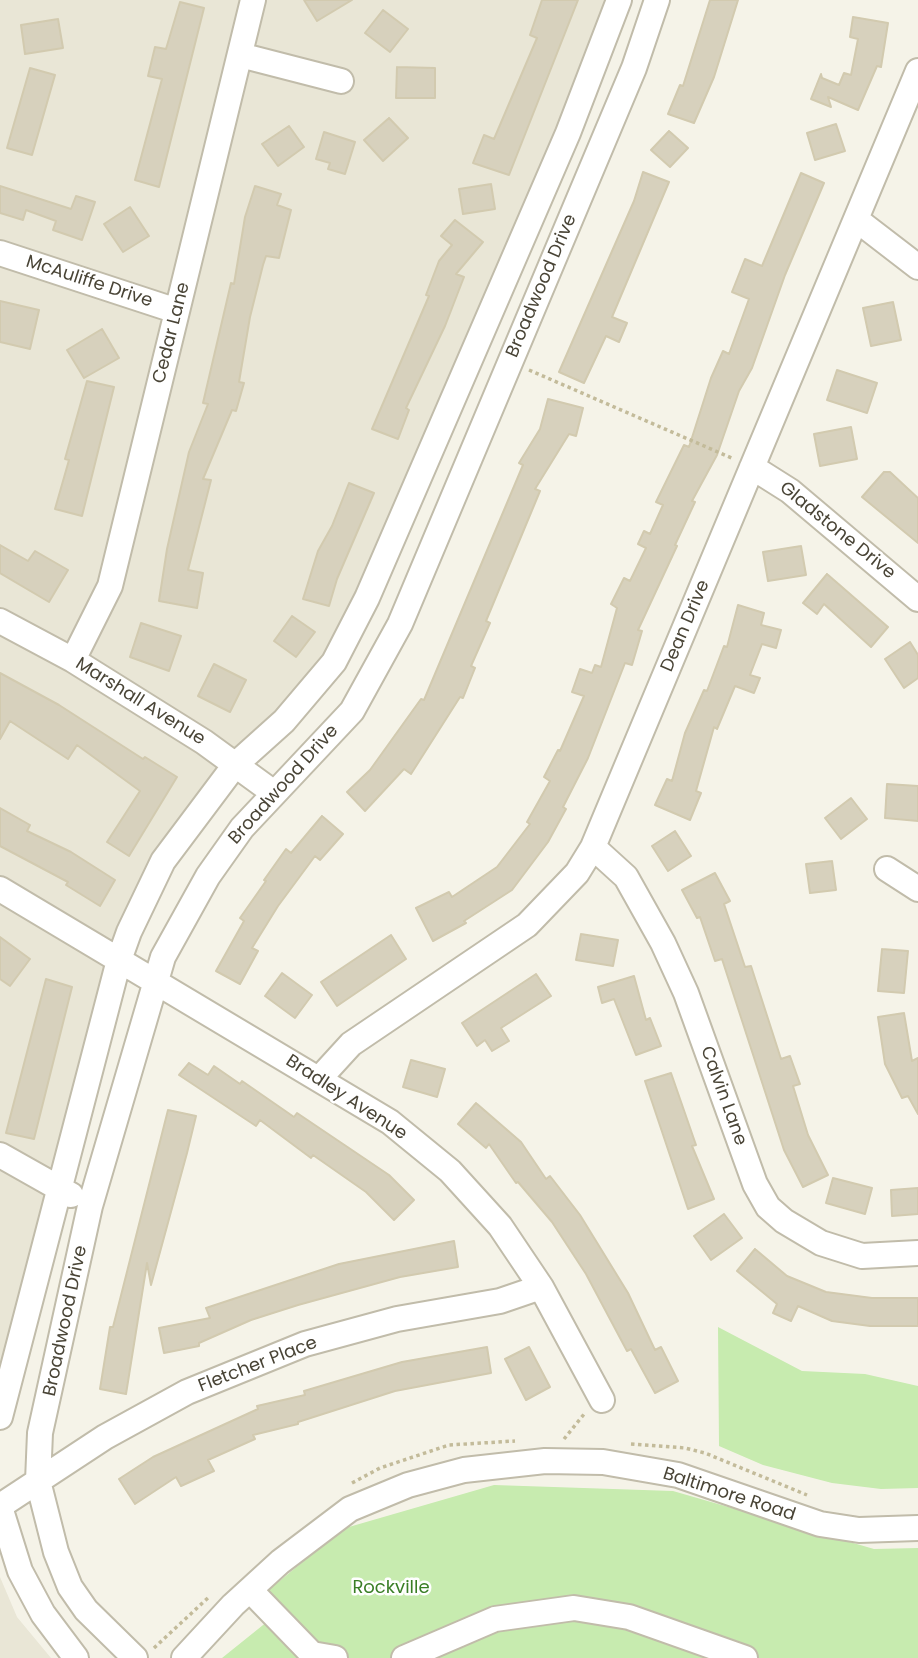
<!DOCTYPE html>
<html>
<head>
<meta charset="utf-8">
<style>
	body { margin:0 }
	canvas { display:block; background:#f5f3e8 }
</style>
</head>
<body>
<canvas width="918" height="1658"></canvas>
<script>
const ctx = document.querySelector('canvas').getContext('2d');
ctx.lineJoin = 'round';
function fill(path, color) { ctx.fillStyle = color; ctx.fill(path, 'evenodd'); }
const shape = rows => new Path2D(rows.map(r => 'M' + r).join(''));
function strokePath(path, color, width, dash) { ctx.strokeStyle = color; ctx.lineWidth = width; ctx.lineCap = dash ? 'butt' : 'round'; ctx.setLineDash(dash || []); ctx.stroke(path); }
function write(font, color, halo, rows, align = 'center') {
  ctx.font = font + ' Poppins,sans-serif'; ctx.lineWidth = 5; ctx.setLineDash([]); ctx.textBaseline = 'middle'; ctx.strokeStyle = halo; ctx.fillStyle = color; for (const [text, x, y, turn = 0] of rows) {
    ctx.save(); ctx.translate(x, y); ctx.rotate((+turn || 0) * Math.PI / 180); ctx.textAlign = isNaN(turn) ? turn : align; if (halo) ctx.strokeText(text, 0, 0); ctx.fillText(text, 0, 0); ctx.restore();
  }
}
const residential = shape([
	[0,0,610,0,593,48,330,662,166,851,0,1372],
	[0,1577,17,1617,51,1658,0,1658]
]);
const green = shape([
	[718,1327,802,1371,865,1374,918,1386,918,1488,881,1489,832,1483,763,1465,719,1446],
	[494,1485,673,1491,874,1549,918,1548,918,1658,222,1658,273,1617,258,1599,342,1529]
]);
const building = shape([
	[304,0,352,0,317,21,304,0],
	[542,0,578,0,509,175,473,163,484,135,494,139,537,38,530,35,542,0],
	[710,0,738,0,714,77,694,123,668,114,680,85,683,86,710,0],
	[180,2,204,8,159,187,135,180,162,79,148,76,155,47,166,49,180,2],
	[383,10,408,29,390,52,365,33,383,10],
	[853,17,888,23,881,67,877,66,858,110,828,97,831,107,811,99,821,74,822,78,839,85,844,73,851,75,858,39,850,37,853,17],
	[58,19,63,48,25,54,21,25,58,19],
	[397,67,435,68,435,98,396,98,397,67],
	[30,68,55,75,32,155,7,148,30,68],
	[389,118,408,138,383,161,364,140,389,118],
	[836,124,845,151,815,160,807,133,836,124],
	[289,126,304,147,278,166,262,144,289,126],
	[669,131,688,148,670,167,651,150,669,131],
	[324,132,355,142,345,174,328,169,330,163,316,159,324,132],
	[643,172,669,182,612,317,627,323,619,342,606,336,584,383,559,372,634,201,643,172],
	[801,173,824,183,785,275,752,368,739,391,717,455,692,501,695,502,675,545,677,546,638,630,642,631,632,665,625,663,588,758,563,807,566,809,548,842,512,890,464,921,466,923,433,941,416,908,449,892,452,897,497,867,530,824,527,822,550,781,544,777,558,750,560,751,584,696,572,692,580,669,592,673,595,665,601,667,617,608,611,604,624,578,630,581,646,548,638,544,644,531,650,534,663,505,656,502,684,445,689,447,711,378,723,351,729,354,749,299,732,292,745,259,762,266,801,173],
	[491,184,495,209,463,214,459,189,491,184],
	[0,186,71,209,76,196,95,202,82,240,53,230,56,221,26,210,23,220,0,213,0,186],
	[255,186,281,194,277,205,291,210,279,258,266,256,263,265,250,317,239,382,244,383,236,411,232,410,203,479,211,480,188,570,203,573,197,608,159,601,167,549,189,452,208,404,203,403,231,283,234,284,245,217,255,186],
	[130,207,149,236,123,252,104,224,130,207],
	[455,220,483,242,456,274,464,277,445,326,406,408,409,410,398,439,372,429,429,296,426,295,439,261,452,245,441,236,455,220],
	[0,301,39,310,30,349,0,342,0,301],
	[893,302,901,340,871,346,863,308,893,302],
	[102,329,119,358,84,378,67,350,102,329],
	[837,370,877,383,867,413,827,400,837,370],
	[87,381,114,387,82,516,55,509,69,460,65,459,87,381],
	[548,399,583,408,576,436,569,434,535,489,540,491,486,621,490,623,471,666,475,668,463,698,460,697,411,774,404,769,365,811,347,792,370,770,421,699,424,700,523,465,519,463,540,429,548,399],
	[851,427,857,459,820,466,814,434,851,427],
	[884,472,890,472,918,498,918,543,862,497,884,472],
	[349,483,374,493,337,579,329,606,303,599,318,551,332,526,349,483],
	[0,545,28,561,35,551,68,570,49,602,0,573,0,545],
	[801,546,806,575,768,581,763,552,801,546],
	[827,574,888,627,871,647,824,604,817,614,803,603,827,574],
	[738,605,764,613,761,625,781,630,776,648,762,644,750,675,760,678,754,693,735,686,717,729,714,727,696,791,701,793,690,820,655,805,667,779,672,781,685,733,704,690,707,691,724,646,727,647,738,605],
	[292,616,315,632,296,657,274,641,292,616],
	[141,623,181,636,169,671,130,657,141,623],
	[910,642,918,655,918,678,904,688,885,659,910,642],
	[214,664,246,680,230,712,198,696,214,664],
	[0,673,59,705,143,759,145,757,177,777,129,856,107,842,140,791,77,745,68,759,10,721,0,739,0,673],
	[887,784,918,786,918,821,885,818,887,784],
	[851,798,867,819,841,839,825,818,851,798],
	[0,808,30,825,27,831,71,852,115,880,100,906,66,885,68,882,0,846,0,808],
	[322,816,343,834,320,860,315,856,278,906,252,948,258,951,240,984,216,971,244,921,240,918,266,881,264,880,286,849,291,853,322,816],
	[675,831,691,856,668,871,652,846,675,831],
	[832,861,836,890,810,893,806,864,832,861],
	[715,873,730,901,724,904,745,967,751,966,781,1059,790,1056,800,1084,793,1086,808,1135,828,1175,803,1187,784,1150,722,959,715,961,700,917,697,918,682,890,715,873],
	[581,934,618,940,613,966,576,960,581,934],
	[391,935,406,959,337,1006,321,982,391,935],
	[0,937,30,959,10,986,0,979,0,937],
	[882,949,908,951,904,993,878,991,882,949],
	[282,973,312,995,295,1018,265,996,282,973],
	[536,974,551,996,501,1028,509,1041,492,1051,485,1040,477,1046,462,1023,536,974],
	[634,976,646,1020,650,1018,661,1046,636,1055,614,999,602,1003,598,987,634,976],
	[46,979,72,987,34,1139,6,1133,46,979],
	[904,1013,912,1061,918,1058,918,1114,908,1096,902,1098,885,1064,878,1017,904,1013],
	[411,1060,445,1069,437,1097,403,1087,411,1060],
	[189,1063,208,1075,214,1066,240,1084,242,1081,294,1117,297,1113,389,1175,414,1200,394,1220,366,1192,313,1155,311,1158,260,1120,256,1126,179,1075,189,1063],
	[671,1073,696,1145,692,1146,714,1199,688,1209,645,1081,671,1073],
	[476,1103,521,1142,546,1179,550,1176,580,1215,628,1293,655,1350,661,1347,678,1381,655,1393,631,1349,627,1351,586,1274,552,1222,518,1182,516,1183,489,1144,486,1148,458,1124,476,1103],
	[168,1110,196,1116,187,1153,151,1285,147,1263,126,1394,100,1389,110,1327,113,1327,168,1110],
	[833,1178,872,1188,865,1214,826,1203,833,1178],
	[918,1188,918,1214,892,1216,891,1190,918,1188],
	[724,1214,742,1238,711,1260,694,1236,724,1214],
	[454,1241,458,1267,400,1277,298,1305,251,1320,199,1343,199,1346,164,1353,159,1328,210,1318,206,1308,339,1264,454,1241],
	[755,1249,787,1276,826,1292,872,1298,918,1298,918,1326,870,1326,832,1321,798,1306,791,1321,773,1313,777,1304,737,1271,755,1249],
	[487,1347,491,1373,395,1391,298,1422,298,1424,253,1435,255,1439,208,1460,214,1471,181,1486,176,1477,135,1504,119,1479,153,1457,258,1409,257,1406,305,1395,304,1391,402,1362,487,1347],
	[529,1347,550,1387,526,1400,505,1359,529,1347]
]);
const path = shape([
	[529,370,734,459],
	[564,1439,585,1413],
	[631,1444,685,1448,705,1453,807,1495],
	[352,1483,380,1468,449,1445,515,1441],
	[154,1648,210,1596]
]);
const minor = shape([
	[240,55,341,81],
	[857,220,918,267],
	[0,253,177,311],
	[752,467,790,491,918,599],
	[0,621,73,660,204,742,274,793],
	[73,660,110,586,253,0],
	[593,847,626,877,663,943,686,993,755,1184,768,1207,784,1221,821,1243,862,1256,918,1253],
	[887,869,918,889],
	[0,889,390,1122,450,1171,500,1226,541,1287,602,1400],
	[319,1079,351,1044,527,925,577,873,593,847,918,71],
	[0,1155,71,1195],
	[0,1417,119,960,129,932,163,861,235,765,284,721,334,662,367,598,568,133,619,0],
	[0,1506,105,1437,187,1392,305,1344,397,1319,500,1301,541,1287],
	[0,1507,20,1571,43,1614,76,1658],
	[250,1590,312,1654,335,1658],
	[135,1658,86,1610,70,1587,56,1552,38,1481,40,1433,90,1206,163,957,208,876,242,828,352,711,400,624,634,68,657,0],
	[184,1658,233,1605,280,1562,350,1509,408,1485,464,1470,545,1461,603,1462,678,1475,820,1524,859,1530,918,1528],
	[404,1658,495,1619,574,1608,629,1617,745,1658]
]);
const streetNames = [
	["McAuliffe Drive",89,282,18],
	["Broadwood Drive",542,286,-67],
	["Cedar Lane",172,333,-76],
	["Gladstone Drive",837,531,39],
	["Dean Drive",686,626,-67],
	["Marshall Avenue",140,702,32],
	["Broadwood Drive",284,785,-48],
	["Calvin Lane",723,1096,70],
	["Bradley Avenue",346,1098,33],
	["Broadwood Drive",66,1321,-78],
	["Fletcher Place",258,1365,-21],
	["Baltimore Road",729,1495,18]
];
const parkNames = [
	["Rockville",391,1588]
];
fill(residential, '#e9e6d6');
fill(green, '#c7ebaf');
fill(building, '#d7d1bd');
strokePath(building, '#d2caaf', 2);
strokePath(minor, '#c1bcaa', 28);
strokePath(path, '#c3bb9a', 3.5, [3.5, 3.5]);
strokePath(minor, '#fff', 24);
write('18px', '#494436', '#fff', streetNames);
write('18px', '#3a7e26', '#fff', parkNames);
</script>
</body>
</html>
